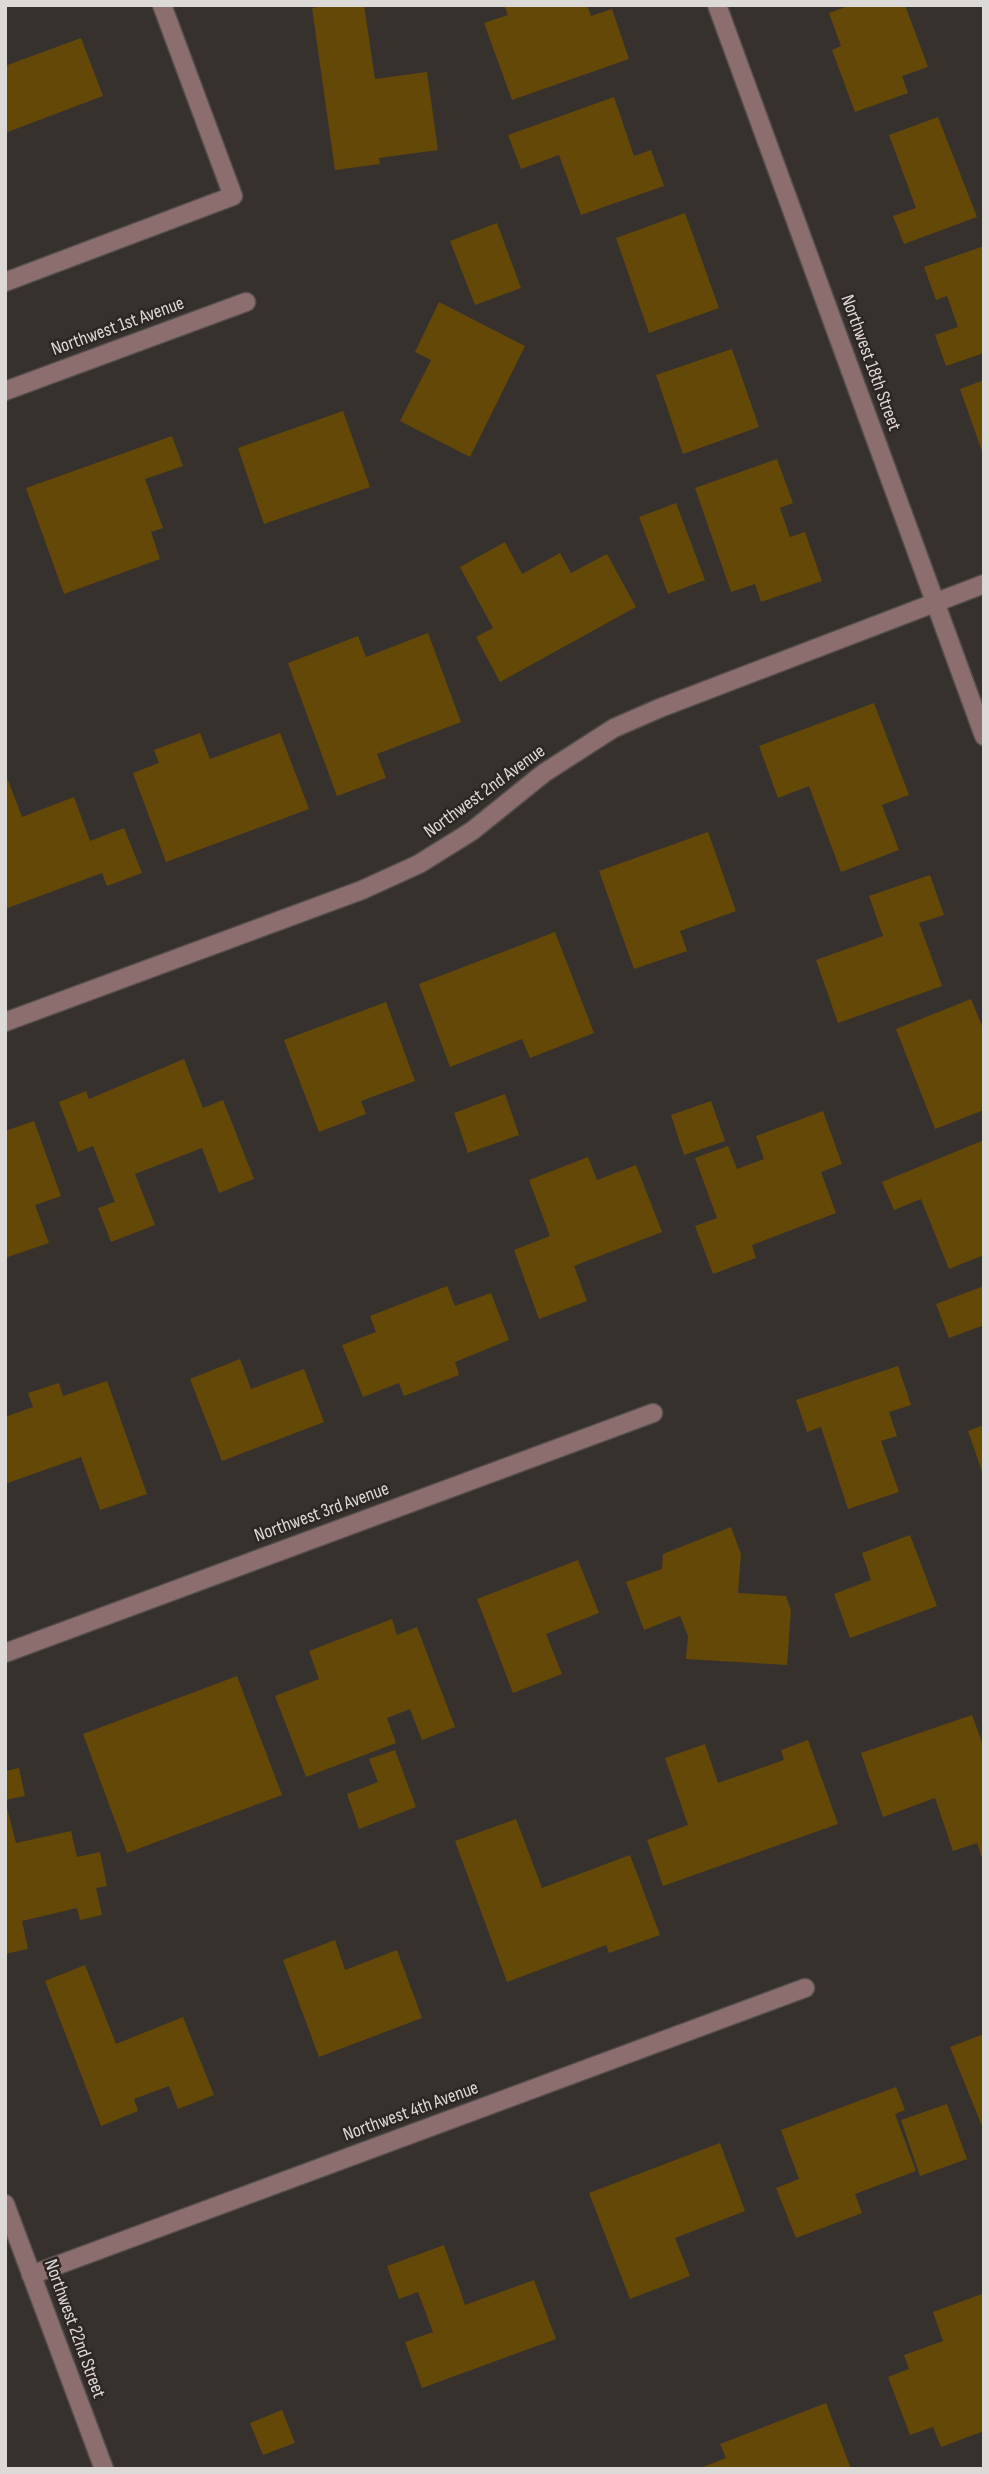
<!DOCTYPE html>
<html>
<head>
<meta charset="utf-8">
<style>
	body { margin:0 }
	#map { position:relative; width:989px; height:2474px; overflow:hidden; background:#37312e; font-family:"Sofia Sans Condensed",sans-serif }
	canvas { display:block }
	.frame { position:absolute; inset:0; border:7px solid #ddd9d7; pointer-events:none }
</style>
</head>
<body>
<div id="map">
<canvas width="989" height="2474"></canvas>
<div class="frame"></div>
</div>
<script>
const ctx = document.querySelector('canvas').getContext('2d');
ctx.lineJoin = 'round';
function fill(path, color) { ctx.fillStyle = color; ctx.fill(path, 'evenodd'); }
const shape = rows => new Path2D(rows.map(r => 'M' + r).join(''));
function strokePath(path, color, width, dash) { ctx.strokeStyle = color; ctx.lineWidth = width; ctx.lineCap = dash ? 'butt' : 'round'; ctx.setLineDash(dash || []); ctx.stroke(path); }
function write(font, color, halo, rows, align = 'center') {
  ctx.font = font + ' "Sofia Sans Condensed",sans-serif'; ctx.lineWidth = 5; ctx.setLineDash([]); ctx.textBaseline = 'middle'; ctx.strokeStyle = halo; ctx.fillStyle = color; for (const [text, x, y, turn = 0] of rows) {
    ctx.save(); ctx.translate(x, y); ctx.rotate((+turn || 0) * Math.PI / 180); ctx.textAlign = isNaN(turn) ? turn : align; if (halo) ctx.strokeText(text, 0, 0); ctx.fillText(text, 0, 0); ctx.restore();
  }
}
const building = shape([
	[328,5,364,5,375,79,427,72,438,150,379,158,380,164,335,170,312,8],
	[504,5,587,5,591,16,612,9,629,59,512,100,484,23,508,15],
	[851,5,905,5,928,67,902,76,908,93,855,112,832,50,841,46,829,13],
	[81,38,103,96,5,133,5,66],
	[614,97,634,156,651,150,664,186,581,215,559,155,521,169,508,135],
	[938,117,977,217,904,244,893,216,916,208,889,135],
	[685,213,719,308,649,333,616,238],
	[497,223,521,288,475,305,450,241],
	[984,246,984,353,946,366,935,335,958,327,947,296,936,300,924,267],
	[439,302,525,346,470,457,400,421,431,360,415,352],
	[732,349,759,427,683,454,656,375],
	[984,380,984,454,983,454,960,389],
	[343,411,370,487,264,524,238,448],
	[172,436,183,466,145,479,163,528,151,532,160,559,64,594,26,488],
	[777,459,793,503,780,508,790,537,805,532,822,581,761,602,755,584,731,592,695,488],
	[676,503,705,580,668,594,639,517],
	[505,542,522,574,560,553,571,573,607,554,636,607,500,682,476,637,493,628,460,567],
	[428,633,461,722,377,754,386,778,337,796,288,663,358,636,366,657],
	[874,703,909,795,882,805,899,850,841,872,809,786,778,798,759,746],
	[200,733,210,759,280,733,309,809,166,862,133,773,159,763,154,750],
	[8,780,22,817,74,797,90,841,124,828,142,873,107,886,102,873,5,909,5,781],
	[708,832,736,911,680,931,687,951,634,969,599,871],
	[930,875,944,915,919,923,942,986,838,1023,816,960,883,936,869,896],
	[555,932,594,1033,530,1058,522,1039,450,1067,419,984],
	[971,999,984,1031,984,1110,935,1129,896,1029],
	[386,1002,415,1081,361,1101,366,1114,319,1132,284,1040],
	[184,1059,203,1108,223,1100,254,1179,219,1193,202,1148,135,1174,155,1225,111,1242,98,1208,115,1202,93,1146,78,1152,59,1102,86,1091,89,1099],
	[505,1094,519,1135,468,1153,454,1113],
	[711,1101,725,1141,684,1155,671,1115],
	[823,1111,842,1164,821,1172,836,1213,752,1245,756,1258,713,1274,695,1226,717,1218,695,1158,728,1146,737,1169,764,1159,756,1136],
	[34,1121,61,1196,35,1205,49,1243,5,1258,5,1131],
	[984,1140,984,1255,949,1269,921,1199,894,1210,882,1182],
	[588,1157,597,1180,636,1165,662,1232,574,1266,587,1301,539,1319,514,1250,550,1236,529,1180],
	[447,1286,455,1306,491,1293,509,1340,455,1362,459,1375,404,1396,399,1383,363,1397,342,1345,376,1332,370,1316],
	[984,1286,984,1325,949,1338,936,1304],
	[240,1359,251,1389,304,1369,324,1422,222,1461,190,1379],
	[898,1366,911,1405,889,1412,897,1436,881,1441,899,1492,848,1509,821,1427,807,1432,796,1400],
	[107,1381,147,1494,100,1510,81,1457,5,1484,5,1417,33,1407,28,1393,59,1383,63,1396],
	[984,1425,984,1474,983,1474,968,1431],
	[731,1527,741,1554,738,1593,786,1596,791,1610,787,1665,686,1659,688,1636,680,1616,644,1630,626,1582,662,1569,663,1554],
	[910,1535,937,1606,850,1638,834,1594,871,1580,862,1553],
	[578,1560,599,1613,546,1634,562,1674,513,1693,477,1599],
	[392,1619,397,1635,417,1627,455,1727,422,1740,410,1709,387,1718,396,1743,306,1777,275,1696,319,1679,309,1651],
	[237,1676,282,1795,127,1853,83,1734],
	[972,1715,984,1748,983,1861,977,1843,953,1851,935,1798,883,1817,861,1753],
	[808,1740,838,1824,663,1886,647,1840,688,1825,665,1758,705,1744,718,1783,784,1760,781,1750],
	[395,1750,416,1807,359,1829,347,1794,378,1782,369,1759],
	[19,1768,25,1796,5,1800,5,1771],
	[5,1800,16,1843,71,1831,77,1857,100,1852,107,1886,96,1888,102,1915,80,1920,77,1908,22,1921,28,1949,5,1954],
	[516,1819,542,1888,630,1855,660,1935,609,1953,606,1945,507,1982,455,1841],
	[335,1940,345,1970,397,1950,422,2018,319,2057,283,1960],
	[85,1965,116,2044,183,2017,214,2095,178,2109,169,2086,134,2099,138,2111,101,2126,45,1981],
	[984,2034,984,2131,950,2047],
	[896,2087,905,2110,895,2114,916,2171,855,2194,862,2213,796,2238,776,2188,799,2179,781,2130],
	[947,2104,967,2159,920,2176,901,2120],
	[720,2143,745,2211,675,2238,690,2276,630,2299,589,2193],
	[444,2245,465,2305,534,2280,556,2339,422,2388,405,2342,433,2332,418,2292,399,2299,387,2266],
	[982,2294,984,2300,984,2431,941,2447,933,2427,910,2435,888,2377,909,2369,904,2355,943,2341,933,2312],
	[826,2403,851,2469,698,2469,726,2458,720,2444],
	[282,2410,295,2443,263,2455,250,2423]
]);
const minor = shape([
	[717,5,984,736],
	[5,282,233,196,162,5],
	[5,391,246,302],
	[5,1022,362,890,419,864,472,831,544,773,614,728,660,708,984,584],
	[5,1653,653,1413],
	[5,2204,104,2469],
	[31,2275,805,1988]
]);
const streetNames = [
	["Northwest 1st Avenue",118,327,-20],
	["Northwest 18th Street",870,363,70],
	["Northwest 2nd Avenue",485,792,-36],
	["Northwest 3rd Avenue",322,1513,-20],
	["Northwest 4th Avenue",411,2112,-20],
	["Northwest 22nd Street",74,2329,70]
];
fill(building, '#644807');
strokePath(minor, '#554f4c', 21);
strokePath(minor, '#8b6e6d', 18);
write('19px', '#ddd9d7', '#2d2724', streetNames);
</script>
</body>
</html>
